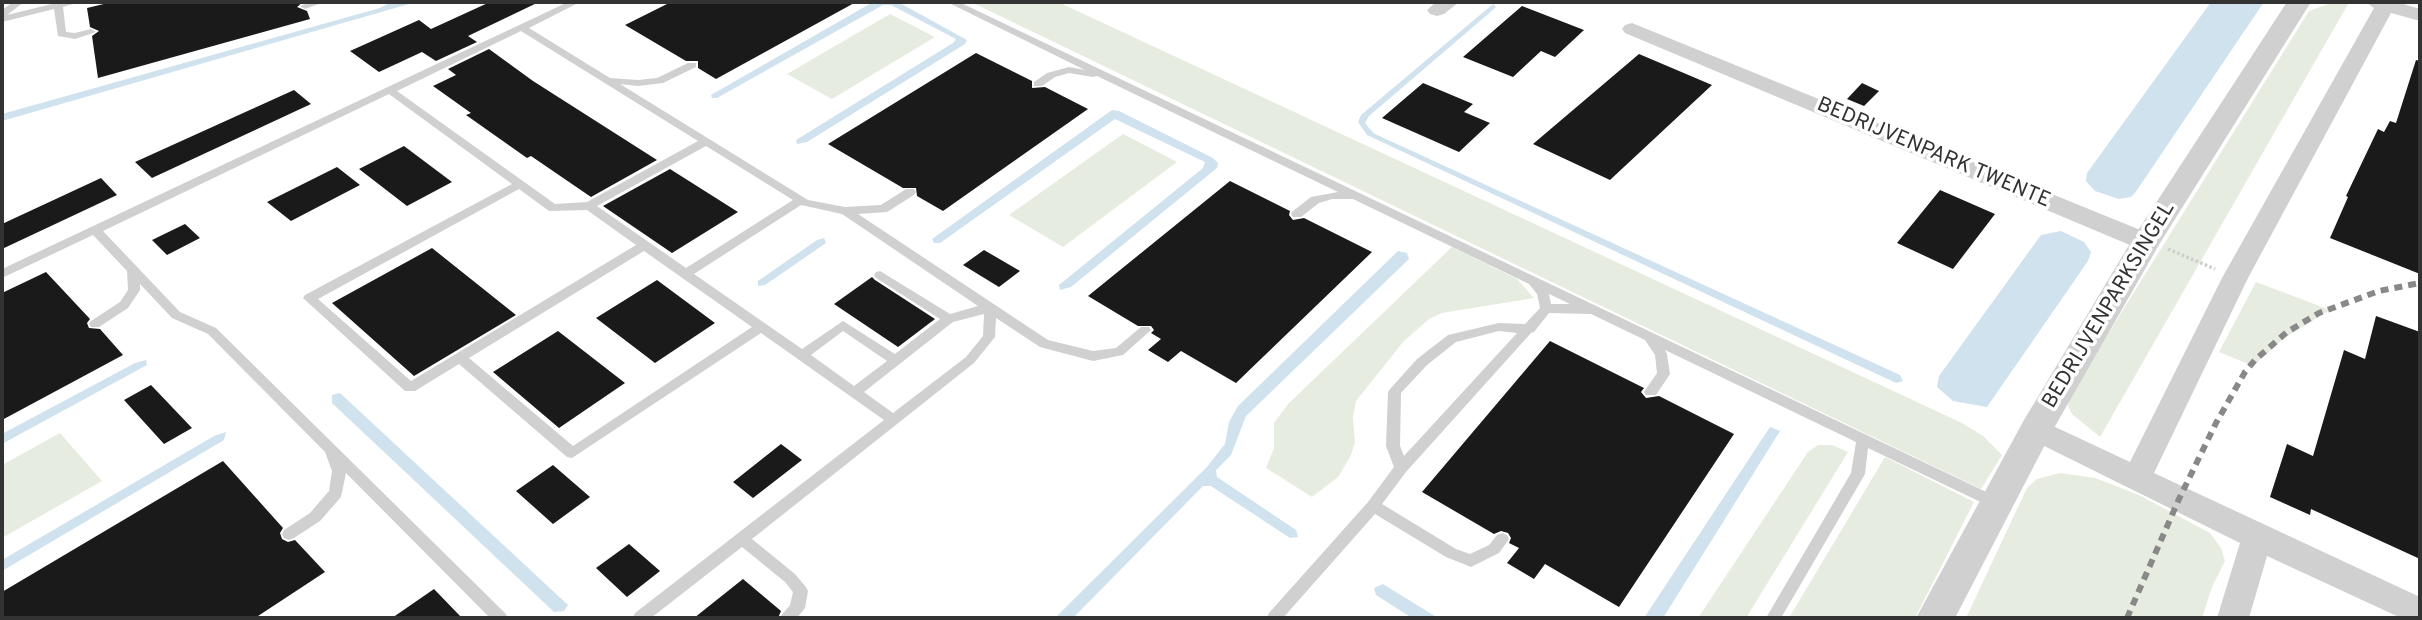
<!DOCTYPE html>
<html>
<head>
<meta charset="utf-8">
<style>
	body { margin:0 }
	#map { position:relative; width:2422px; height:620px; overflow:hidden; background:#fff; font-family:Overpass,sans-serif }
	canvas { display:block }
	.frame { position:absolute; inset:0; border:4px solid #333; pointer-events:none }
</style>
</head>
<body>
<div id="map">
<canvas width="2422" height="620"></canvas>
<div class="frame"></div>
</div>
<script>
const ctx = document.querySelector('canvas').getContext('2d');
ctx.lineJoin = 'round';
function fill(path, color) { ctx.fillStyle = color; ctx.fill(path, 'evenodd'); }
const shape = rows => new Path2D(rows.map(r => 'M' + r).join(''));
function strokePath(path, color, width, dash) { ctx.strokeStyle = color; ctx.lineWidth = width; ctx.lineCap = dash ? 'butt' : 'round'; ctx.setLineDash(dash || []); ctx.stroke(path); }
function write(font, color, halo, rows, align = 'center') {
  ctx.font = font + ' Overpass,sans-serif'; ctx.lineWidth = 7; ctx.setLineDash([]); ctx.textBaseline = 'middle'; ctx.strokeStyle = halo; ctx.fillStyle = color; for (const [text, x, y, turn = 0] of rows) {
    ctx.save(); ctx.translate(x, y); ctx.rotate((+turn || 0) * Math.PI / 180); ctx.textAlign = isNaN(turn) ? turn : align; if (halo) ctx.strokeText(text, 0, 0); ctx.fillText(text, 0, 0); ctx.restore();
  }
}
const green = shape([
	[971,2,1058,2,1962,423,1983,436,2002,455,1981,489],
	[2331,3,2348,4,2100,437,2072,414,2068,406,2070,395,2309,11],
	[890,14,935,37,832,99,787,74],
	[1123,134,1177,162,1063,247,1009,215],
	[1452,247,1517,279,1534,298,1442,313,1429,319,1403,342,1356,401,1353,417,1355,443,1350,457,1338,477,1312,497,1266,468,1274,448,1274,423,1289,403],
	[2256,282,2330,310,2283,339,2253,366,2219,352],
	[60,433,102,481,2,538,2,465],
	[1818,445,1832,445,1848,452,1746,618,1698,618,1808,452],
	[1885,457,1974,502,1915,618,1789,618],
	[2060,473,2095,478,2139,495,2210,533,2221,548,2225,561,2212,587,2202,618,1966,618,2027,488,2037,479]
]);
const water = shape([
	[391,2,416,2,2,121,2,114,380,8],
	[873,2,898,2,967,40,965,44,807,142,797,144,796,140,953,43,956,39,891,5,883,5,717,98,712,98,711,95],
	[2211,2,2264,2,2135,193,2131,197,2119,199,2095,191,2086,181,2087,173],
	[1493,4,1496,7,1487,15,1369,116,1365,123,1369,128,1375,134,1900,375,1903,381,1896,383,1367,135,1358,122,1361,115],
	[1112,110,1119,111,1213,158,1218,163,1217,168,1071,287,1060,290,1059,285,1203,168,1205,162,1115,119,940,243,934,243,932,239],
	[2061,231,2084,242,2091,252,2088,261,1987,407,1953,401,1937,387,1939,376,2041,235],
	[824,238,826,243,765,285,758,286,758,281,817,240],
	[1398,251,1407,253,1409,259,1246,416,1231,455,1216,470,1217,477,1296,530,1298,537,1290,538,1211,486,1203,486,1073,618,1055,618,1207,467,1225,444,1229,422,1238,406],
	[146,360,147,365,2,444,2,434,135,363],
	[340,393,568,605,564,611,554,612,332,403,332,395],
	[1770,427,1780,431,1663,618,1644,618],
	[226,432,224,440,2,571,2,560,214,436],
	[1383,584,1438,618,1412,618,1376,595,1374,588]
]);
const building = shape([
	[112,2,303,2,297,7,307,11,310,19,98,78,92,36,99,31,90,27,87,8],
	[490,2,539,2,468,36,477,42,436,61,422,52,379,72,350,51,419,20,431,29],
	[671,2,856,2,716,79,698,68,698,61,686,61,625,25],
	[1522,6,1584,30,1555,57,1541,51,1513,77,1463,57],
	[489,49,533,81,657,160,591,197,531,156,527,158,466,115,471,113,433,86,456,75,448,69],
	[976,53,1032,81,1032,88,1045,87,1088,109,943,211,917,196,916,188,903,188,828,144],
	[1639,54,1712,85,1610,180,1533,144],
	[2416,60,2420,61,2420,274,2330,238,2348,197,2346,196,2378,129,2384,132,2390,121,2396,123],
	[1423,83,1473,104,1464,112,1490,123,1459,152,1382,118],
	[1862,83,1879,91,1864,106,1847,99],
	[294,90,311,104,152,178,135,162],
	[404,146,452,182,407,206,359,169],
	[337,167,360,185,291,221,267,202],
	[670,169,738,212,672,253,603,206],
	[101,178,117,195,2,249,2,224],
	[1230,181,1290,211,1289,215,1293,220,1304,218,1372,252,1236,383,1181,351,1168,362,1148,350,1161,339,1151,333,1154,330,1151,326,1138,326,1088,296],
	[1940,190,1995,214,1953,269,1897,243],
	[185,224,200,238,167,255,152,240],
	[432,248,516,315,414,376,332,303],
	[984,250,1020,271,999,287,963,265],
	[46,272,90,319,87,323,89,328,100,329,123,355,2,420,2,293],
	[872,277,875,280,935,319,898,347,834,304],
	[657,280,715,323,655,363,596,318],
	[2376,316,2420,332,2420,559,2311,509,2310,515,2270,497,2287,444,2313,456,2344,350,2365,359],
	[558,331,625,383,559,428,493,372],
	[1550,341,1644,388,1641,392,1646,398,1659,396,1734,434,1619,607,1545,564,1534,579,1507,563,1519,548,1509,543,1511,538,1508,533,1501,531,1494,534,1422,492],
	[151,385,192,428,164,444,124,400],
	[781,444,802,460,753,498,733,482],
	[223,461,283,528,280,533,282,539,288,542,295,540,325,572,255,618,2,618,2,592],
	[553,465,590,497,553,524,516,491],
	[629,544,660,571,627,597,596,568],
	[743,579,781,611,778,618,694,618],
	[434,589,462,618,392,618]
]);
const path = shape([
	[2168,249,2215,269]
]);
const service = shape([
	[13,2,24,2,7,15,60,2,75,2,73,4,63,7,66,32,75,33,91,29,96,32,75,39,58,36,54,9,2,22,2,10,13,2],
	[310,2,324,2,305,9,300,6,310,2],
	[568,2,580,2,529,28,610,78,638,80,657,78,688,63,696,63,696,67,663,83,638,86,620,84,808,200,845,207,881,205,906,189,914,189,916,192,914,195,887,212,858,214,1048,340,1093,351,1116,348,1141,327,1149,327,1151,330,1123,355,1093,361,1040,347,996,318,995,337,974,363,752,539,795,574,806,587,808,591,805,608,797,618,780,617,790,605,793,592,785,582,742,547,651,618,633,618,635,613,884,420,761,333,572,458,567,457,459,364,415,391,405,391,303,298,305,295,512,184,389,94,103,231,180,312,216,328,505,613,508,618,490,618,346,473,341,497,320,521,294,538,289,540,284,538,282,534,284,530,310,513,329,491,332,471,325,452,208,334,172,318,140,284,140,290,128,308,99,327,91,327,89,324,91,321,120,302,128,290,127,271,93,235,2,278,2,269,568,2],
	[521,31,698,141,587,202,555,204,397,91,521,31],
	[706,146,793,200,686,268,597,206,706,146],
	[519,189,549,211,587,210,636,245,411,381,318,299,519,189],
	[801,205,842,214,978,306,950,314,880,271,876,272,874,275,876,278,940,319,895,354,843,321,802,349,694,274,801,205],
	[644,251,752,327,573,446,469,358,644,251],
	[984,314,983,336,966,357,893,413,864,392,953,322,984,314],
	[843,331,887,361,854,386,811,355,843,331],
	[947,2,959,2,2001,499,2003,503,2001,507,1996,509,1991,507,1868,448,1865,474,1781,618,1766,618,1851,473,1856,442,1665,350,1667,354,1670,374,1656,395,1646,395,1644,392,1657,373,1655,355,1645,340,1591,314,1549,313,1534,332,1531,333,1406,472,1382,504,1456,549,1470,554,1489,545,1497,535,1502,533,1507,535,1509,539,1499,553,1471,567,1446,557,1375,514,1283,618,1267,618,1269,613,1368,502,1394,467,1386,446,1388,392,1390,389,1417,359,1448,335,1499,323,1525,324,1540,308,1537,294,1529,284,1353,199,1332,199,1319,203,1301,217,1293,217,1291,214,1293,211,1311,197,1338,192,1097,76,1093,77,1069,73,1055,77,1042,86,1034,86,1034,82,1047,73,1069,67,1085,70,947,2],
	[1549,294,1570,304,1551,304,1549,294],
	[1499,331,1517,333,1404,456,1400,446,1401,393,1427,365,1456,342,1499,331]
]);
const minor = shape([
	[1436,2,1459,2,1444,14,1437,16,1430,14,1427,10,1436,2],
	[2366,2,2397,2,2420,9,2420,21,2391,13,2248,278,2154,473,2420,597,2420,618,2401,618,2267,556,2249,618,2217,618,2240,543,2026,437,2022,429,2026,421,2036,418,2130,462,2222,278,2374,8,2366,2],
	[1632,23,2155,236,2158,242,2155,248,2146,250,2137,248,1625,33,1622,29,1625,25,1632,23]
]);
const tertiary = shape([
	[2287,2,2311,2,2160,243,2050,435,1955,618,1916,618,2024,420,2135,235,2287,2]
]);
const rail = shape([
	[2127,618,2179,499,2216,423,2245,372,2255,360,2287,332,2319,313,2379,291,2420,283]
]);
const streetNames = [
	["BEDRIJVENPARK TWENTE",1933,154,23],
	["BEDRIJVENPARKSINGEL",2110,306,-59]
];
fill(green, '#e6ecdf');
fill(water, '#cfe2ee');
fill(building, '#1a1a1a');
strokePath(path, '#cdcdcd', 3.5, [2.5, 2.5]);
fill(service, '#d0d0d0');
fill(minor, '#d0d0d0');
fill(tertiary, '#d0d0d0');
strokePath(rail, '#888', 6, [8, 6]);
write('21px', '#333', '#fff', streetNames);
</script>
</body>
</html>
